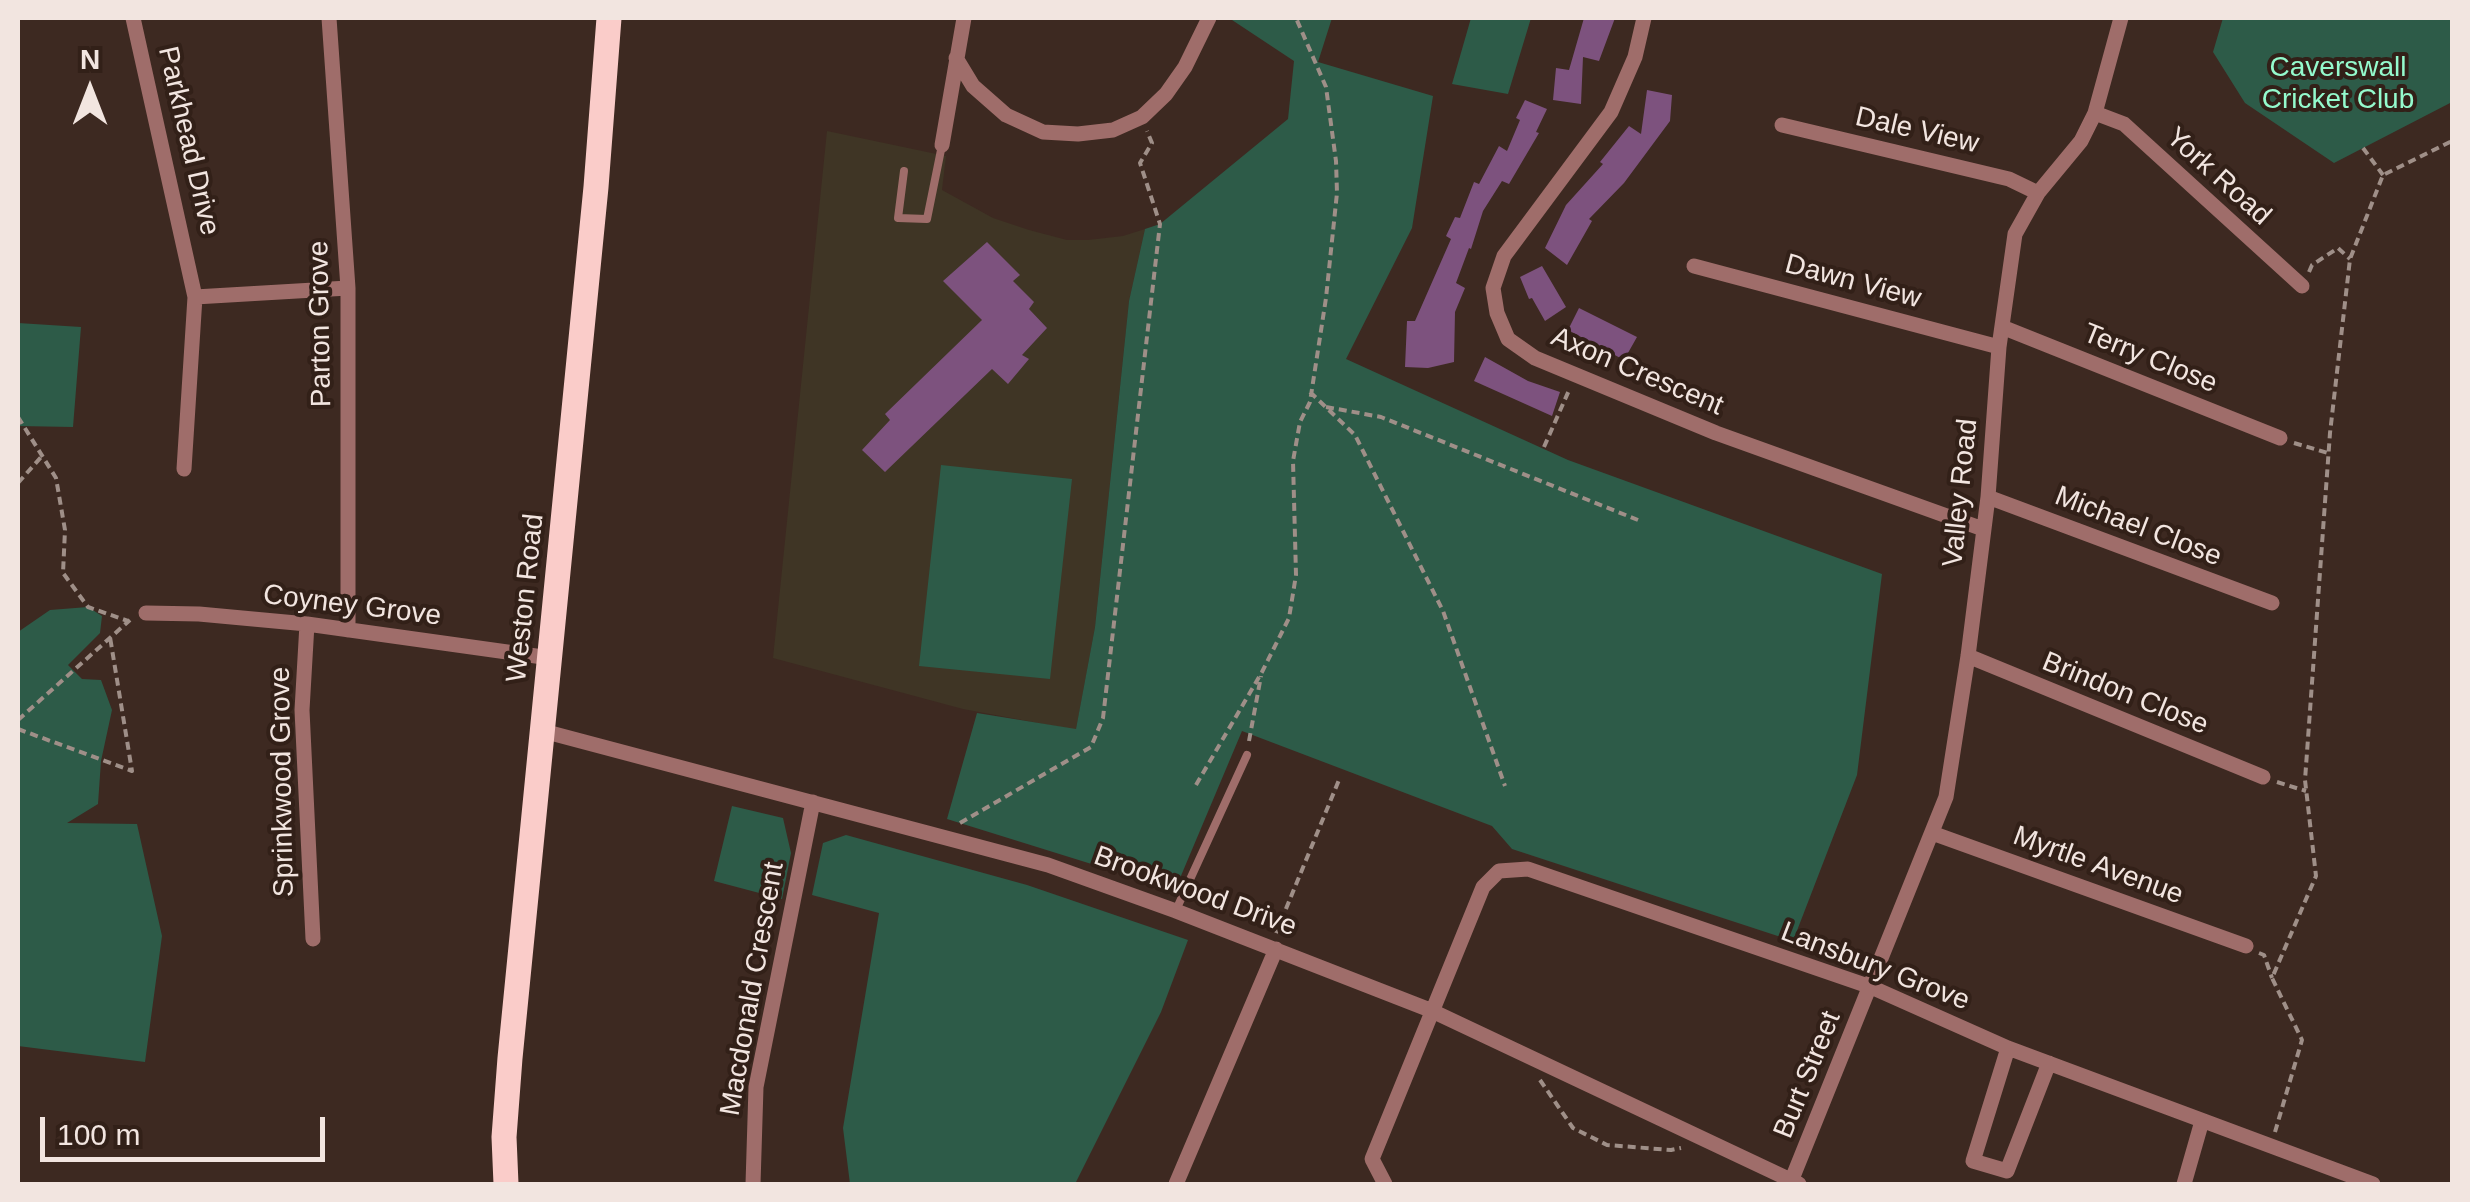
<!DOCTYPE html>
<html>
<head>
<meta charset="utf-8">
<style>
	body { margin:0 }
	#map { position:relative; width:2470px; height:1202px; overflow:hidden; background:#3d2921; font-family:Arial,sans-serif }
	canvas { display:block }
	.frame { position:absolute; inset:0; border:20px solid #f2e5e0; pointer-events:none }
	.north { position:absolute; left:40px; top:40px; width:100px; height:100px; -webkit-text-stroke:8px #322018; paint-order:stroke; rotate:0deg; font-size:28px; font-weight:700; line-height:40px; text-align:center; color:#f2e5e0 }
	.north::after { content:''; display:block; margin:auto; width:35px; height:45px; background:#f2e5e0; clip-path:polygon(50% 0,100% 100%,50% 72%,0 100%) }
	.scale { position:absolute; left:40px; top:1117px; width:285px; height:45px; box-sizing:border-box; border:5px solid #f2e5e0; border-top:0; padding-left:12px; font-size:30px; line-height:35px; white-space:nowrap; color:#f2e5e0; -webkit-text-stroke:8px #322018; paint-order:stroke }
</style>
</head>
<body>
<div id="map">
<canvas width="2470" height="1202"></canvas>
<div class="frame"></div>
<div class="north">N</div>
<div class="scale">100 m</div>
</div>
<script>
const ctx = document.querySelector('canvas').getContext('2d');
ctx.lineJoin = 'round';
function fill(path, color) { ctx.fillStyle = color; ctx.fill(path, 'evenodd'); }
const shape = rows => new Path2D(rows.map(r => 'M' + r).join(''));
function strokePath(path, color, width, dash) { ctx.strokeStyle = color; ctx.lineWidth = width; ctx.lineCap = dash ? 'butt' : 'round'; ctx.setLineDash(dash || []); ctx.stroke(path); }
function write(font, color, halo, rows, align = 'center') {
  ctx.font = font + ' Arial,sans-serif'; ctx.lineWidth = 8; ctx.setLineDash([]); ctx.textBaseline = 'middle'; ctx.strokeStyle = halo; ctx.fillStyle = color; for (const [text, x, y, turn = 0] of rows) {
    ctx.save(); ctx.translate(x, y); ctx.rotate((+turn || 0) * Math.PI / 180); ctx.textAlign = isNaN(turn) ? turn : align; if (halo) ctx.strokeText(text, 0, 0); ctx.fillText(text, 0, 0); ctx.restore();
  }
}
const education = shape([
	[827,131,946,156,942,190,993,218,1029,230,1067,240,1088,240,1123,236,1145,229,1129,301,1095,627,1076,730,963,709,773,658]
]);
const green = shape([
	[1229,18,1332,18,1318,62,1433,96,1412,228,1346,359,1568,460,1882,574,1857,775,1793,941,1512,849,1492,826,1242,731,1175,890,947,819,977,713,1076,729,1095,627,1129,301,1145,229,1160,224,1288,119,1294,61],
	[1471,18,1531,18,1508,94,1452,84],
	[2223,18,2452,18,2452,102,2334,163,2245,103,2213,52],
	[18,323,81,327,73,427,18,426],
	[941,465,1072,479,1050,679,919,666],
	[88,607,102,616,100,633,68,665,82,679,101,680,112,710,101,761,98,804,67,823,137,824,162,936,145,1062,18,1046,18,632,50,610],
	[732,806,783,818,791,853,782,899,714,881],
	[846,835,1027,885,1188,940,1161,1012,1075,1184,850,1184,843,1128,879,913,812,895,823,843]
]);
const building = shape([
	[1584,18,1615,18,1599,61,1583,57,1581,104,1553,100,1556,68,1569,70],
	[1647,90,1672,95,1670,121,1624,183,1589,219,1592,221,1567,265,1545,248,1566,205,1603,164,1600,162,1629,126,1641,134],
	[1525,100,1547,109,1536,132,1539,133,1509,184,1502,181,1483,211,1471,249,1469,248,1456,283,1465,288,1455,312,1454,362,1428,368,1405,367,1407,321,1415,321,1451,239,1446,236,1455,217,1460,218,1474,182,1479,184,1499,146,1507,151,1520,120,1516,118],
	[987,242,1020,275,1013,281,1034,302,1029,309,1047,328,1022,355,1029,359,1008,384,992,369,885,472,862,450,890,420,885,414,982,320,943,281],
	[1542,266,1566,307,1545,321,1532,298,1529,299,1520,277],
	[1579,308,1637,337,1624,360,1568,330],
	[1485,357,1528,381,1560,392,1552,416,1474,381]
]);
const path = shape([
	[2363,148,2383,175],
	[2309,272,2312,265,2338,248,2350,259],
	[1310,392,1355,435,1443,611,1505,786],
	[1326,407,1381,417,1638,520],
	[18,417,56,478,65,530,63,573,88,607,128,621],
	[2294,443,2328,453],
	[1544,447,1570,388],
	[18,483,42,456],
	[18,720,130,620],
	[18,729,132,771,110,637],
	[1249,741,1261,676],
	[2277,782,2306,791],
	[1196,785,1262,672,1289,618,1296,575,1293,461,1300,422,1310,402,1326,298,1337,193,1336,161,1326,87,1296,18],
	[960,823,1091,747,1103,718,1160,224,1140,163,1152,143,1147,131],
	[1276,933,1339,780],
	[2259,953,2264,955,2272,978],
	[1540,1080,1573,1128,1607,1145,1671,1150,1681,1148],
	[2275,1132,2302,1040,2272,978,2316,876,2305,780,2330,433,2350,259,2383,175,2452,141]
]);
const service = shape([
	[904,171,898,218,927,219,942,145],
	[1176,910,1247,755]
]);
const minor = shape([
	[133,18,195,297,184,469],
	[329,18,348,288,348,630],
	[1644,18,1635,57,1611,112,1504,256,1493,288,1497,313,1508,339,1535,358,1716,433,1983,529],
	[956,58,973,86,1006,115,1043,132,1078,134,1113,130,1142,117,1166,94,1185,67,1209,18],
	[2095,113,2124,124,2302,286],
	[1782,125,2009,179,2038,193],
	[942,145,964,18],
	[1694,266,1999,347],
	[195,297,348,288],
	[2002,327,2280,438],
	[1988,497,2272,603],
	[146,613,199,614,307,624,550,658],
	[307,624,302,710,313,939],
	[1968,656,2263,777],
	[543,731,1048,865,1176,911,1430,1010,1799,1184],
	[1932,833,2246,946],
	[2008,1048,1973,1161,2007,1171,2049,1063],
	[753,1184,756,1087,813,802],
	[1176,1184,1276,949],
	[1385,1184,1372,1159,1483,887,1499,871,1528,869,1871,987,2008,1048,2373,1184],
	[1790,1184,1946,797,1968,656,1988,497,1999,347,2015,234,2038,193,2081,141,2095,113,2121,18],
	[2184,1184,2202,1121]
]);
const trunk = shape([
	[506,1184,504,1137,510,1058,596,187,609,18]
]);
const parkNames = [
	["Caverswall",2338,68],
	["Cricket Club",2338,100]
];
const streetNames = [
	["Dale View",1917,131,13],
	["Parkhead Drive",188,141,77],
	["York Road",2218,177,42],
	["Dawn View",1853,282,15],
	["Parton Grove",321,324,-91],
	["Terry Close",2150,359,22],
	["Axon Crescent",1637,372,23],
	["Valley Road",1961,493,-84],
	["Michael Close",2138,527,21],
	["Weston Road",526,598,-84],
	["Coyney Grove",352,606,7],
	["Brindon Close",2125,694,22],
	["Sprinkwood Grove",283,782,-91],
	["Myrtle Avenue",2098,866,20],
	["Brookwood Drive",1195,892,20],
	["Lansbury Grove",1875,967,21],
	["Macdonald Crescent",753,989,-80],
	["Burt Street",1808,1075,-68]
];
fill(education, '#3f3525');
fill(green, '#2d5b48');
fill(building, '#7d527e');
strokePath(path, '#9f8f88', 4, [8, 5]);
strokePath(service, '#9f6d6a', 8);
strokePath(minor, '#9f6d6a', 15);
strokePath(trunk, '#faccc9', 25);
write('28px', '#94facd', '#322018', parkNames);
write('28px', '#f2e5e0', '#322018', streetNames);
</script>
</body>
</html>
